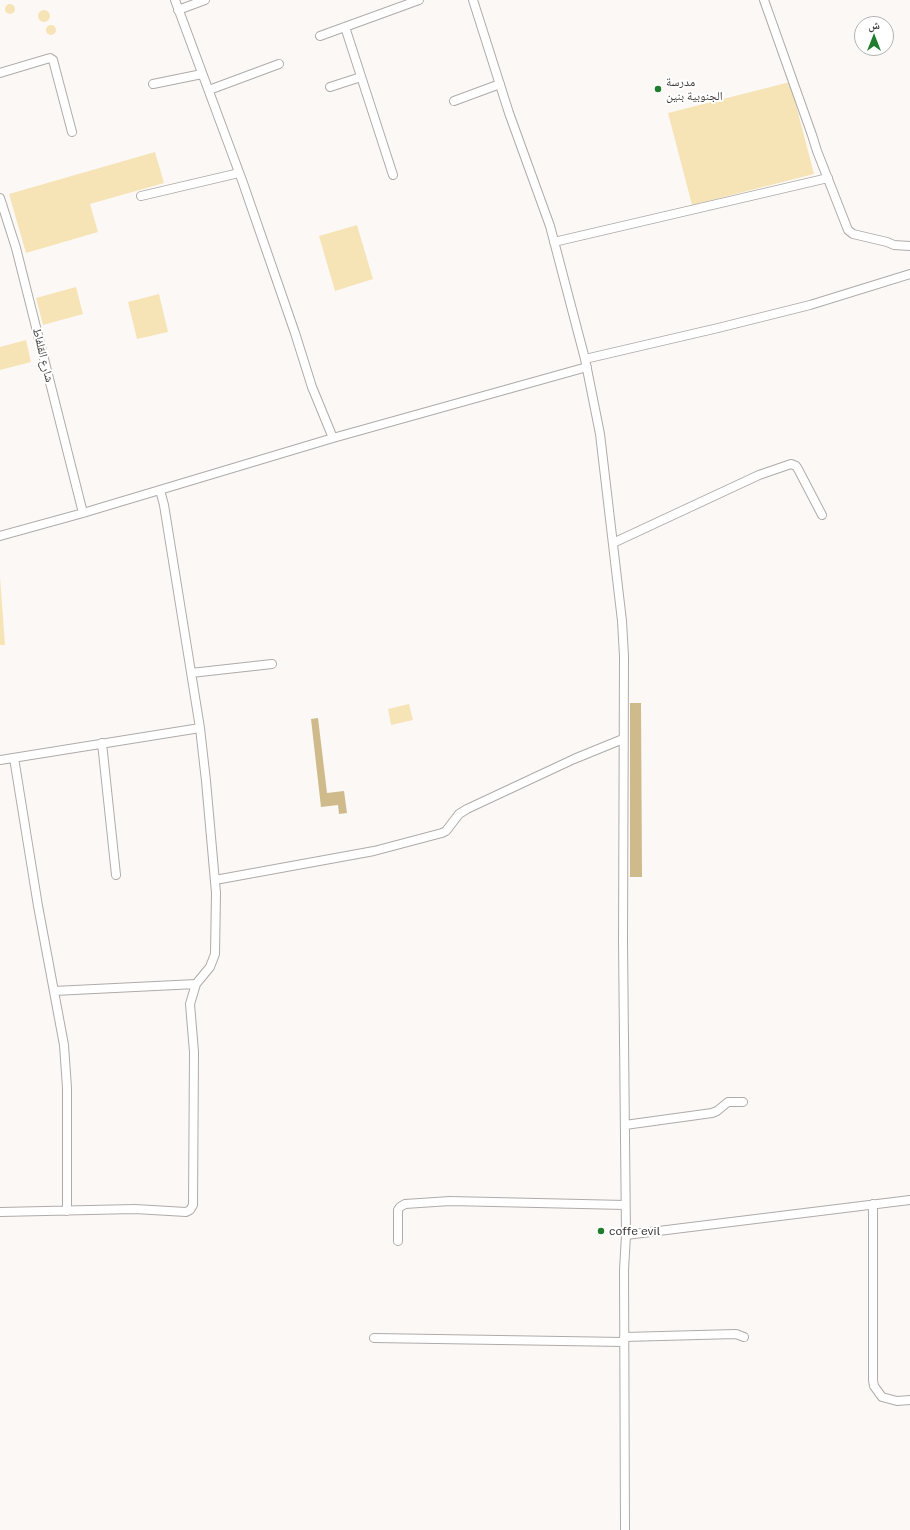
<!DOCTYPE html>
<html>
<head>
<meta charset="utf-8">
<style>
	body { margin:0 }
	#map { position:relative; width:910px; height:1530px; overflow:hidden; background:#fcf8f6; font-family:"Public Sans","Noto Naskh Arabic",sans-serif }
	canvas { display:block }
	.north { position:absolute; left:854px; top:16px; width:40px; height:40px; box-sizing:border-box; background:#fff; border:1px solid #b2b1b1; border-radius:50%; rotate:0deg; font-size:11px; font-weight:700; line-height:16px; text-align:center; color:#3e3c3b }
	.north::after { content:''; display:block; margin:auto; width:14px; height:18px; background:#1f7d2d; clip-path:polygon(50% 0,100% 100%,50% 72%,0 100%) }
</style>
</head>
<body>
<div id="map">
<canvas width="910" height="1530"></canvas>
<div class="north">ش</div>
</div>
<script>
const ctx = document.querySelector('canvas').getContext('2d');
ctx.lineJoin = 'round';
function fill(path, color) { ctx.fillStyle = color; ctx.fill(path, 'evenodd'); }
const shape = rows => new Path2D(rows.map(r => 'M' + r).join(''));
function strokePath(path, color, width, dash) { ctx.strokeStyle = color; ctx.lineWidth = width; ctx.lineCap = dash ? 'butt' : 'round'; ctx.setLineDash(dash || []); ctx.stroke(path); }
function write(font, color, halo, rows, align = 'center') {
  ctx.font = font + ' "Public Sans","Noto Naskh Arabic",sans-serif'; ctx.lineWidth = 4; ctx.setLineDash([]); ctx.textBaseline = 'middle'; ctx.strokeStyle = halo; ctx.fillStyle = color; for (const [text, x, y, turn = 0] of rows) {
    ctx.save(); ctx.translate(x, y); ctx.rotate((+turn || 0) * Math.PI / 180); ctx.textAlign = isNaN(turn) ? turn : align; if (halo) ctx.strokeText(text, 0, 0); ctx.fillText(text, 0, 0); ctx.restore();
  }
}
const green = shape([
	'5 9a5 5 0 1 1 10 0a5 5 0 1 1-10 0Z',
	'38 16a6 6 0 1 1 12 0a6 6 0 1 1-12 0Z',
	'46 30a5 5 0 1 1 10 0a5 5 0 1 1-10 0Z',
	[790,82,814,174,692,205,668,113],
	[155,152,164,183,90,204,98,232,26,253,9,194],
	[357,225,373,279,335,291,319,236],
	[76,287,83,314,43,325,36,298],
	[159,294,168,332,137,339,128,302],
	[26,340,31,362,0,370,0,347],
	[0,577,5,645,0,645],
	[409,704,413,720,391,725,388,709]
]);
const forest = shape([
	[630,703,641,703,642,877,630,877],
	[318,718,327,793,344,791,347,813,339,814,338,805,321,807,311,719]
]);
const minor = shape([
	[175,0,243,183,295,333,312,387,333,438],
	[473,0,509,113,550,226,585,359,600,434,622,621,624,656,623,942,626,1235,624,1270,625,1530],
	[764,0,812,135,817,151,848,230,853,234,887,242,894,245,910,246],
	[178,10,205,0],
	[345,27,393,175],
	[320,36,419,0],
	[0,73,50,58,53,60,72,132],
	[153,84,202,74],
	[330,87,361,77],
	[209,90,279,64],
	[454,101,500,84],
	[141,196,239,173],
	[0,198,16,248,83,513],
	[554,242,828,178],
	[585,359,718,328,810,305,910,274],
	[0,536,83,513,333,438,587,367],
	[613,543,759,475,791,464,796,466,798,469,822,515],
	[191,673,272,664],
	[102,743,116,875],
	[14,758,38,906,64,1045,67,1088,67,1211],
	[0,760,200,728],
	[215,880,374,851,442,833,446,831,459,814,467,809,574,759,623,739],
	[54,991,196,984],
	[625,1125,712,1113,717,1111,728,1102,743,1102],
	[873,1204,873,1380,874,1386,882,1397,897,1401,910,1400],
	[0,1212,135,1209,186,1212,190,1210,193,1205,194,1052,190,1004,196,984,210,967,215,954,216,893,206,781,200,728,164,505,160,490],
	[626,1235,910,1200],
	[398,1241,398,1210,400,1207,405,1204,450,1201,625,1205],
	[624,1337,736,1334,744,1337],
	[374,1338,624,1342]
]);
const markers = [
	[658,89,4,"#1f7d2d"],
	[601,1231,4,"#1f7d2d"]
];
const poiNames = [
	["مدرسة",666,82],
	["الجنوبية بنين",666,96],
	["coffe evil",609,1231]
];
const streetNames = [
	["شارع القلفاط",43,355,76]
];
fill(green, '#f6e4b6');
fill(forest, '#ceba8a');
strokePath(minor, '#afaba9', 10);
strokePath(minor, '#fff', 8);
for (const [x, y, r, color] of markers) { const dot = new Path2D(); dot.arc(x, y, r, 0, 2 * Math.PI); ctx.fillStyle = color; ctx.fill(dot); strokePath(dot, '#fff', 1.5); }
write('12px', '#3e3c3b', '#fff', poiNames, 'left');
write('12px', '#3e3c3b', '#fff', streetNames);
</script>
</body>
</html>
